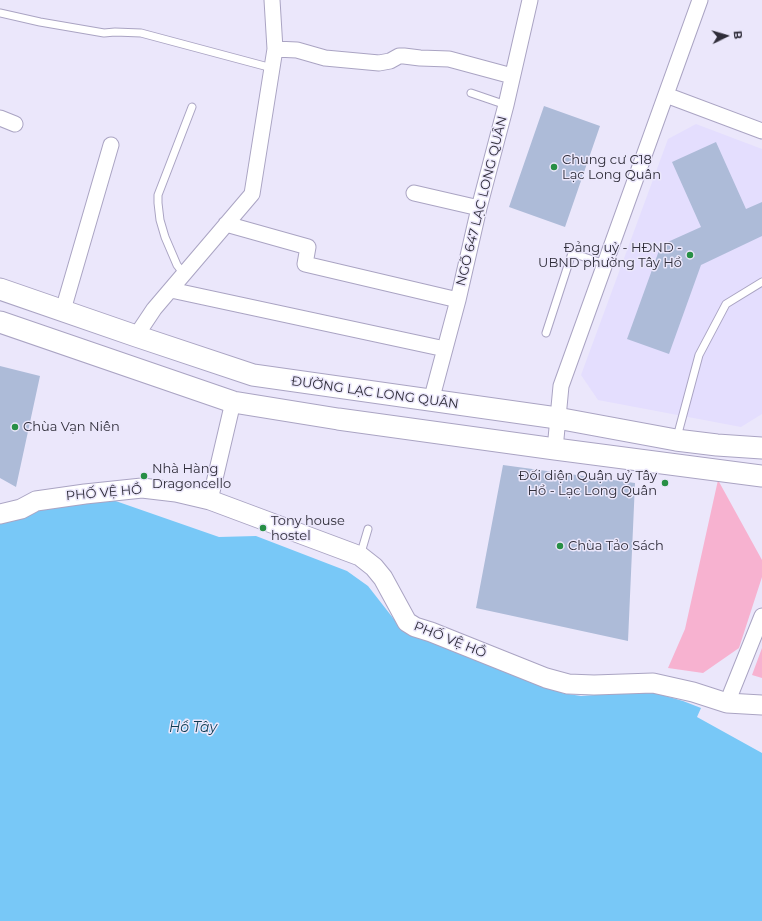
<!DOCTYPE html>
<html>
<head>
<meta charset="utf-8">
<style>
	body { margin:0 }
	#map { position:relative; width:762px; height:921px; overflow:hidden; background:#ebe7fb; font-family:Montserrat,sans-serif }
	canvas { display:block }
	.north { position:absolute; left:706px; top:16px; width:40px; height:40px; -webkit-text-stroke:3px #ebe7fb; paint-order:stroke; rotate:85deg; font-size:11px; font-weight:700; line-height:16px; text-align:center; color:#2f2d39 }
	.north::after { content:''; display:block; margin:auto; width:14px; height:18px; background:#2f2d39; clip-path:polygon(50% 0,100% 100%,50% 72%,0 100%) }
</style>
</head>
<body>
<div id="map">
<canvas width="762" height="921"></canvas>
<div class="north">B</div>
</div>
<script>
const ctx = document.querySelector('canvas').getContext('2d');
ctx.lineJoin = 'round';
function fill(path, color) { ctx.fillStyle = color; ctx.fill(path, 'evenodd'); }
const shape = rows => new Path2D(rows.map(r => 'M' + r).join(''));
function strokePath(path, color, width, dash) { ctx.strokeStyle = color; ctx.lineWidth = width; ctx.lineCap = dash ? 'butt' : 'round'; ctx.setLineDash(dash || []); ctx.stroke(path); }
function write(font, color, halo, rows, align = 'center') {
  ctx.font = font + ' Montserrat,sans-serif'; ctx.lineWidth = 3; ctx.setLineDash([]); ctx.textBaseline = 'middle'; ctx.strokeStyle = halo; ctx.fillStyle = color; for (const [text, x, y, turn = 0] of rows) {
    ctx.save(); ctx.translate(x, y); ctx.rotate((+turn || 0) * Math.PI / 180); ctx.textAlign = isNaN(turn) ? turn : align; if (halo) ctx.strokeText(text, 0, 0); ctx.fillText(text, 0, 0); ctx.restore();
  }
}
const built = shape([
	[696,124,762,149,762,414,741,427,598,400,581,375,668,139]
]);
const green = shape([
	[718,480,762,560,762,577,739,648,703,673,668,668,685,629],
	[762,648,762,678,752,675]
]);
const water = shape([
	[107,498,219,537,256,536,347,571,368,586,393,618,406,632,562,693,581,696,648,691,683,701,701,708,697,717,762,753,762,921,0,921,0,519,82,501]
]);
const building = shape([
	[544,106,600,126,565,227,509,207],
	[716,142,746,209,762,202,762,236,701,265,669,354,627,339,661,245,701,227,672,162],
	[0,366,40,376,16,487,0,478],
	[503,465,635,483,628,641,476,608]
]);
const service = shape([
	[0,13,40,22,104,33,115,32,141,33,272,68],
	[471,93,506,105],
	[184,274,177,265,165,237,160,220,158,203,158,195,192,107],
	[546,333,572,253,605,264],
	[677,437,699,355,726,304,762,282],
	[360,556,368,529]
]);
const minor = shape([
	[275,49,297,50,325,58,379,63,390,61,399,56,404,56,420,58,449,59,512,76],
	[666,95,762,131],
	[0,118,15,124],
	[414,193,479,208],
	[226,224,308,247,305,264,458,300],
	[171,290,445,349],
	[63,310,111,145],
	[136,336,154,309,252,194,275,49,272,0],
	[431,401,458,300,479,208,506,105,530,0],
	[555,449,561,386,700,0],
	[210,500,233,402],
	[727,703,762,616]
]);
const tertiary = shape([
	[0,514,21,509,36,501,85,494,142,488,176,492,210,500,360,556,374,567,383,578,407,622,415,627,431,632,546,678,568,684,594,685,653,683,693,692,727,703,762,705]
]);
const secondary = shape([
	[0,289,136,336,253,375,557,418,676,440,717,445,762,448],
	[0,322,233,402,338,419,555,449,762,476]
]);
const markers = [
	[554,167,4,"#278f45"],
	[690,255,4,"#278f45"],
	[15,427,4,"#278f45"],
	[144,476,4,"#278f45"],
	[665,483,4,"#278f45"],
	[263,528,4,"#278f45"],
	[560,546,4,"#278f45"]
];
const poiNames = [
	["Chung cư C18",562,160],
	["Lạc Long Quân",562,175],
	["Đảng uỷ - HĐND -",682,248,"right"],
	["UBND phường Tây Hồ",682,263,"right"],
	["Chùa Vạn Niên",23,427],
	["Nhà Hàng",152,469],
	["Dragoncello",152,484],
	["Đối diện Quận uỷ Tây",657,476,"right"],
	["Hồ - Lạc Long Quân",657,491,"right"],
	["Tony house",271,521],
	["hostel",271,536],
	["Chùa Tảo Sách",568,546]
];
const streetNames = [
	["NGÕ 647 LẠC LONG QUÂN",482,201,-76],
	["ĐƯỜNG LẠC LONG QUÂN",375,393,8],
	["PHỐ VỆ HỒ",104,493,-5],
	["PHỐ VỆ HỒ",450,640,22]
];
const waterNames = [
	["Hồ Tây",193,728]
];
fill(built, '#e4defe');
fill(green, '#f7b2d0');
fill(water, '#78c8f7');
fill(building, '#adbbd8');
strokePath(service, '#aaa4c3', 9);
strokePath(minor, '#aaa4c3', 17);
strokePath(tertiary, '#aaa4c3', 21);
strokePath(secondary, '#aaa4c3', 23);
strokePath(service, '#fff', 7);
strokePath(minor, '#fff', 15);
strokePath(tertiary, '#fff', 19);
strokePath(secondary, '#fff', 21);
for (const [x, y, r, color] of markers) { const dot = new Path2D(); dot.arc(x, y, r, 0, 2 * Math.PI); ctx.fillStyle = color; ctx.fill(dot); strokePath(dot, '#ebe7fb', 1.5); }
write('13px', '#2f2d39', '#ebe7fb', poiNames, 'left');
write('13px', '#2f2d39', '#ebe7fb', streetNames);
write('italic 14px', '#0e3c54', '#ebe7fb', waterNames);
</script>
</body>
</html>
